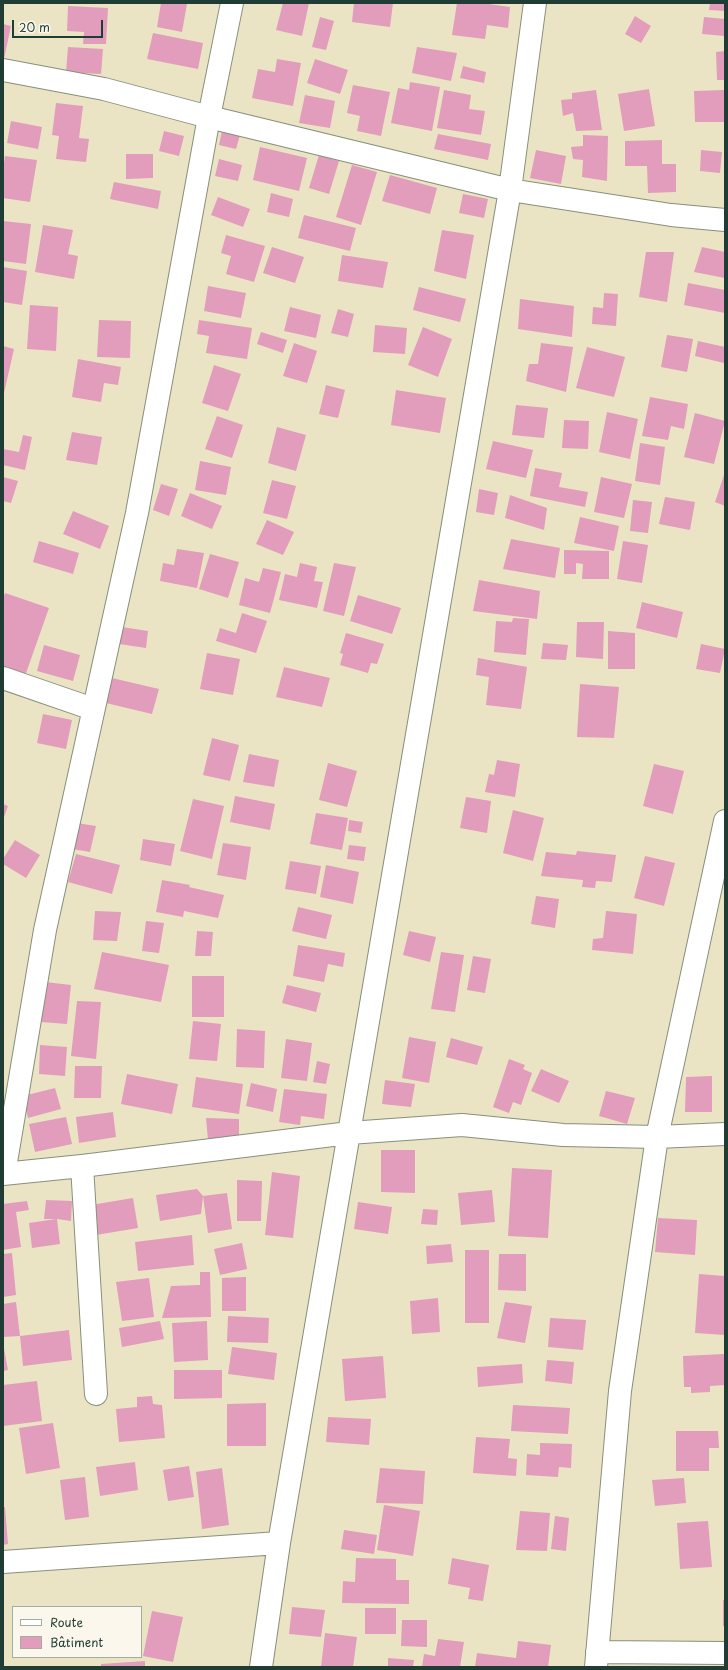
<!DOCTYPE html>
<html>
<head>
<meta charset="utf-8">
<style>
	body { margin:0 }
	#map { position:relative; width:728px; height:1670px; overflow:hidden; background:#ebe4c4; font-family:"Playpen Sans",sans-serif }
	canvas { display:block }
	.frame { position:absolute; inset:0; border:4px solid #1f3d34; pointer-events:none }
	.legend { position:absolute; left:12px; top:1606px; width:130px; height:52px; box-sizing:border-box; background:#fbf7ec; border:1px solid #a3ada2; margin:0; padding:5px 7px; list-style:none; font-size:12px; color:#1f3d34 }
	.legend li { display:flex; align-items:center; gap:8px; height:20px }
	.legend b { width:20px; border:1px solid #a3ada2 }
	.scale { position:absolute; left:12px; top:20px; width:91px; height:18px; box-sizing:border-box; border:2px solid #1f3d34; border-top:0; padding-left:5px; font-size:12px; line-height:14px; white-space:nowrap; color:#1f3d34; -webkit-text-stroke:3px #fbf7ec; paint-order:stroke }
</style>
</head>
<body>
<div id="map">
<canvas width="728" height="1670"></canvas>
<div class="frame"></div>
<ul class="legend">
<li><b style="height:5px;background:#fff"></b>Route</li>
<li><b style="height:11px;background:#e19dbb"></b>Bâtiment</li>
</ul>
<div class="scale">20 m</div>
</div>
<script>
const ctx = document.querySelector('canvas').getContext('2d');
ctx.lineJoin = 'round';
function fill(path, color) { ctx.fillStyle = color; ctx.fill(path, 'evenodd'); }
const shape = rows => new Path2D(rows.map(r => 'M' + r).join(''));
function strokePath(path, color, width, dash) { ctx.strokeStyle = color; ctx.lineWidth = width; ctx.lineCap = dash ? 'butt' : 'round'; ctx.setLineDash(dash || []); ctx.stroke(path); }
const building = shape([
	[161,3,187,4,182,32,157,27],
	[283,3,309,3,302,36,276,30],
	[354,3,393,3,390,27,352,22],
	[457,3,481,3,510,7,508,28,487,25,485,39,452,35],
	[710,3,725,3,725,11,709,10],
	[68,6,108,8,106,44,83,44,84,32,67,31],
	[635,16,651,26,641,43,625,34],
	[320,17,334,21,326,50,312,47],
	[704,17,725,19,725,36,702,34],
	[3,24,11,26,4,59,3,59],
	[153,33,203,43,198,69,147,59],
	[68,47,103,49,101,74,66,72],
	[417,47,457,53,451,81,412,73],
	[725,51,725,80,717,80,716,52],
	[277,59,301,63,293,106,252,98,258,69,275,72],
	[315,59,348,70,340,94,307,83],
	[463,66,486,72,484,83,460,78],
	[410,82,440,87,432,131,391,123,398,88,409,90],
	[353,85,390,92,381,136,357,131,360,116,347,113],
	[649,89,655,126,624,131,618,94],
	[444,90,471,95,469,109,485,111,481,135,437,128],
	[596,90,602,130,576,131,573,113,563,116,561,100,572,99,572,93],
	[725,90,725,122,695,122,694,91],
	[305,95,335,101,330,128,299,123],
	[56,103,83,106,79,138,89,139,86,162,56,159,59,136,52,135],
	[11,121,42,127,38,149,7,143],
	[164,131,184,136,179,156,159,151],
	[222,131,240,135,236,149,219,145],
	[438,134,491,144,488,160,434,149],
	[583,135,608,136,607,181,582,177,583,160,573,159,571,147,583,146],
	[662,140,662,164,676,164,676,192,648,193,647,166,625,166,625,141],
	[260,147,307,158,299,191,253,180],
	[536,150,566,156,561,184,530,178],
	[701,150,722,152,720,173,700,171],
	[126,154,153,154,153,178,126,179],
	[319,155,339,161,329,194,309,188],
	[5,156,37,160,30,202,3,198,3,171],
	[219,159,242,165,238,181,215,176],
	[352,165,377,172,361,225,336,217],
	[390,175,437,188,430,214,382,201],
	[114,182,161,191,158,209,110,199],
	[271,193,293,199,289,217,267,212],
	[463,194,488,199,484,218,459,213],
	[218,197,250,209,243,227,211,215],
	[304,215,356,228,350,251,298,238],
	[3,221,31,224,26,264,3,261],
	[43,225,73,230,68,254,78,256,74,279,35,272],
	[442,230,474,235,466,279,434,271],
	[226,235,265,246,254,282,226,274,231,256,221,253],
	[272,247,304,257,295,283,263,273],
	[702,247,725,252,725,278,694,272],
	[646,252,674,252,667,302,639,297],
	[342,255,388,262,383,288,338,281],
	[3,267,27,271,22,305,3,302],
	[688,283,725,290,725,313,684,305],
	[208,286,246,293,241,318,204,311],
	[419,287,466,299,460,322,413,310],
	[604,293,618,294,616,326,592,324,593,307,603,308],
	[520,299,574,306,572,337,518,329],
	[30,305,58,307,56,351,27,349],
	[290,307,321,315,316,338,284,331],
	[338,309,354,314,348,337,331,333],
	[99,320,131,321,130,358,97,357],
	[199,320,252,328,247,359,206,353,209,336,197,334],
	[375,325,407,328,405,354,373,352],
	[423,327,452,339,438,377,408,365],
	[261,332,287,340,283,353,257,344],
	[667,335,693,339,687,372,661,367],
	[698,341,725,347,724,363,695,356],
	[294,343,317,351,307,383,283,376],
	[541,343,573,347,566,392,526,381,529,364,538,364],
	[3,346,14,349,4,393,3,393],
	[587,347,625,357,614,397,576,388],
	[78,359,121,367,118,385,104,383,101,402,72,397],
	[214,365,241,374,228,411,202,403],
	[326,385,345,390,338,418,319,414],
	[396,390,446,398,440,433,391,425],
	[650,397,688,404,684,429,671,426,668,440,642,436],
	[516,405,548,408,544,438,512,435],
	[607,412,638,419,630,459,599,452],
	[695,413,725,421,714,464,684,457],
	[217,416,243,425,232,458,205,449],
	[564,420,589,421,588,449,562,448],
	[277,427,306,435,296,471,268,463],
	[72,432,102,437,97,465,66,460],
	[23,435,32,437,25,470,3,465,3,449,19,452],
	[493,441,533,450,526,478,486,469],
	[640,443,665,447,660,485,635,481],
	[200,461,231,467,226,495,195,490],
	[535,468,562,473,559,487,588,492,585,507,530,496],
	[725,472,725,506,715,502],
	[3,477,18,481,11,503,3,501],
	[601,477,632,484,624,518,594,512],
	[272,480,296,486,287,519,263,513],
	[161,484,178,489,169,516,153,510],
	[479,489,498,493,494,515,476,512],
	[190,493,222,506,212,529,181,516],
	[510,495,547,508,544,530,505,518],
	[665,497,695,502,690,530,659,524],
	[633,500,652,502,648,533,630,531],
	[73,511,109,526,100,549,63,534],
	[580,517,619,526,614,551,574,543],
	[267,520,294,532,283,555,256,544],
	[511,539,560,548,555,578,503,569],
	[39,541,79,553,73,574,33,562],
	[623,541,648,545,642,583,617,579],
	[177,549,204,553,197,588,160,581,163,563,174,565],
	[564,550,609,551,609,579,582,579,583,564,576,563,576,574,564,574],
	[210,554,239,562,228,598,199,589],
	[300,563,317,567,314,581,323,582,317,608,279,600,285,574,297,577],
	[334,563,356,567,344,616,323,611],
	[263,568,281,572,270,613,239,605,245,578,259,582],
	[479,580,540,591,537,619,473,611],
	[5,593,49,608,25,676,3,669,3,599],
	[358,595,401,608,392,634,350,621],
	[642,602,683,612,677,638,636,628],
	[242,613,267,621,256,653,216,641,220,628,236,633],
	[513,618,529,619,526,655,494,652,496,621,512,622],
	[577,622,604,622,603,659,576,657],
	[122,627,148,631,146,648,119,644],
	[608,631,635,633,635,669,608,669],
	[346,633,384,644,377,664,371,663,368,673,340,665,343,654,340,653],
	[543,643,568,645,566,660,541,659],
	[701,644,725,649,720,673,696,669],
	[44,645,80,655,73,681,37,671],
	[207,653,240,659,233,695,200,689],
	[478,658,527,667,521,709,486,705,489,677,476,675],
	[284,667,330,678,322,707,276,697],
	[112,678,159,689,152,714,106,703],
	[580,684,619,687,614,738,577,737],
	[43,714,72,720,66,749,37,743],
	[212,738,239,745,230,781,203,775],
	[249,754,279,760,274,787,243,782],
	[497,760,520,764,515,797,485,792,489,774,494,775],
	[328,763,357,771,347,807,319,800],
	[654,764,684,771,673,814,643,806],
	[235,796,275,804,270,830,230,822],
	[466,797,491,801,487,833,460,828],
	[193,799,224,806,212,859,180,851],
	[3,804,8,806,3,820],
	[513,810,544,818,533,861,503,853],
	[316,813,348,818,342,850,310,844],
	[349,820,363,822,361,833,348,831],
	[77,823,96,826,90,852,72,849],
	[143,839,175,844,171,866,140,860],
	[15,840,40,855,26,878,3,864,3,859],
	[223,843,251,847,246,880,217,875],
	[349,845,366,847,364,861,347,859],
	[577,851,616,855,612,882,596,881,595,888,582,887,583,880,541,876,546,852,576,855],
	[76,854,120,865,112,894,68,882],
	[645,856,675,863,664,906,634,898],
	[290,861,321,866,316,894,285,889],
	[326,865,359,872,353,904,320,897],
	[162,880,190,885,189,887,224,895,218,918,184,911,183,917,156,912],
	[536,896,559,899,555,928,531,924],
	[298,907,332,915,326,939,292,931],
	[95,911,121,912,117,941,93,940],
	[606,911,637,914,633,954,592,950,593,939,603,938],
	[146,921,164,923,159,953,142,951],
	[197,931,213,932,211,956,195,956],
	[409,931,436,937,430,962,403,955],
	[298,945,345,953,343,967,328,964,324,982,293,976],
	[102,952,169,965,161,1002,94,989],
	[441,952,464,955,455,1012,431,1009],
	[473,956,491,959,485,993,467,990],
	[192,976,224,976,224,1017,192,1017],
	[45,982,71,985,67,1024,41,1022],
	[287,985,321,993,316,1012,282,1003],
	[77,1001,101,1002,96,1059,71,1056],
	[193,1021,221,1024,217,1061,189,1059],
	[237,1029,265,1031,264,1068,236,1067],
	[409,1037,436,1042,429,1083,402,1078],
	[451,1038,483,1047,477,1065,446,1057],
	[286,1039,312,1043,307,1081,281,1078],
	[40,1045,67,1047,65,1076,39,1074],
	[509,1059,525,1065,523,1069,532,1073,521,1105,513,1102,509,1113,493,1107],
	[317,1061,330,1064,326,1084,313,1082],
	[75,1066,102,1066,101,1098,74,1098],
	[541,1069,569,1081,559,1103,531,1091],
	[127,1074,178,1084,172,1114,121,1104],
	[712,1076,712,1112,685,1112,686,1077],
	[196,1077,243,1084,239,1114,192,1107],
	[385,1080,415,1084,411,1107,382,1104],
	[251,1083,277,1089,273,1112,246,1106],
	[55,1088,61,1109,28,1118,23,1096],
	[284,1089,327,1094,324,1119,301,1116,300,1125,279,1122],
	[606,1091,635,1098,627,1124,599,1116],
	[113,1112,116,1137,79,1143,76,1117],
	[66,1117,72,1144,35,1152,29,1124],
	[206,1118,239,1119,239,1135,208,1140],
	[381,1150,415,1150,415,1193,381,1192],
	[512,1168,552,1170,548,1238,508,1236],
	[272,1172,300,1176,293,1238,265,1235],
	[237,1180,262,1181,261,1221,237,1221],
	[197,1189,203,1196,201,1214,160,1221,156,1195],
	[492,1190,495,1222,461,1225,458,1193],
	[227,1193,232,1229,208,1233,203,1196],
	[133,1198,138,1228,96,1235,91,1205],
	[46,1200,72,1201,71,1221,57,1219,60,1244,32,1248,29,1223,56,1219,44,1219],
	[27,1201,29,1210,16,1212,21,1247,3,1250,3,1204],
	[358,1202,392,1207,388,1234,354,1229],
	[423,1209,438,1210,437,1225,421,1224],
	[658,1218,697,1220,695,1255,655,1252],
	[192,1235,194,1265,138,1271,135,1242],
	[242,1243,247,1269,220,1275,214,1249],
	[451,1244,453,1262,427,1264,426,1246],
	[465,1250,489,1250,489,1323,465,1323],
	[12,1253,16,1295,3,1297,3,1254],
	[499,1254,526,1254,526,1291,498,1290],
	[200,1272,210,1272,211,1317,162,1318,171,1286,200,1285],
	[699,1274,725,1276,725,1335,695,1333],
	[246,1277,246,1311,222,1311,222,1278],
	[149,1278,154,1317,122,1321,116,1282],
	[438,1298,440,1332,412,1334,410,1301],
	[16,1302,20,1336,3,1337,3,1304],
	[505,1302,532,1306,525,1343,497,1338],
	[228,1316,269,1318,268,1343,227,1342],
	[550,1318,586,1320,583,1350,548,1347],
	[160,1321,164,1339,122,1347,119,1328],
	[207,1321,208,1360,174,1362,172,1323],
	[69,1330,72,1360,23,1366,20,1336],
	[3,1343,8,1370,3,1371],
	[232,1347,277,1353,274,1380,228,1374],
	[724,1354,725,1385,710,1386,710,1392,691,1393,691,1387,684,1387,683,1356],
	[383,1356,386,1398,345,1401,342,1359],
	[547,1360,574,1362,572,1384,545,1381],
	[522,1364,523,1383,478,1387,477,1367],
	[174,1370,222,1370,222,1398,174,1399],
	[37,1381,42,1421,3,1426,3,1385],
	[152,1396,153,1404,162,1405,165,1438,119,1442,116,1409,137,1407,137,1397],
	[266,1403,266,1446,227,1446,227,1404],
	[513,1405,570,1408,568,1434,511,1431],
	[328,1417,371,1419,369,1445,326,1442],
	[53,1423,60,1468,26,1474,19,1428],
	[676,1431,718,1431,719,1448,709,1448,709,1471,676,1471],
	[476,1437,510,1439,508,1458,517,1459,516,1476,473,1473],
	[540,1443,572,1444,571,1468,559,1467,558,1477,526,1475,527,1454,540,1455],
	[135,1462,138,1490,100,1496,96,1467],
	[189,1466,194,1497,168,1501,163,1470],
	[222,1468,229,1525,202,1529,196,1472],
	[380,1468,425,1471,423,1504,376,1503],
	[85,1477,89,1517,65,1520,60,1480],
	[684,1478,686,1503,655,1506,652,1480],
	[384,1505,420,1511,413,1556,377,1550],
	[3,1507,5,1507,8,1544,3,1545],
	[520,1511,550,1513,547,1551,516,1550],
	[555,1516,569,1518,566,1551,551,1549],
	[708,1521,712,1567,680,1569,677,1523],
	[344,1530,377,1535,374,1554,341,1549],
	[356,1558,396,1559,396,1580,409,1580,409,1604,342,1603,343,1581,355,1582],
	[452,1558,489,1565,483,1601,468,1599,470,1588,448,1584],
	[723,1600,725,1600,725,1626,723,1626],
	[292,1607,325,1610,321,1637,289,1634],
	[365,1608,396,1608,396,1634,365,1634],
	[152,1611,183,1617,173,1662,143,1656],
	[402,1620,427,1620,427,1647,401,1646],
	[325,1633,357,1637,353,1667,321,1667],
	[438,1639,464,1642,460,1667,422,1667,424,1654,435,1656],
	[518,1641,551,1645,548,1667,475,1667,477,1653,516,1658],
	[388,1658,414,1660,413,1667,388,1667],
	[145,1661,145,1667,101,1667,101,1664]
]);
const minor = shape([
	[3,70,104,89,209,117,510,190,671,215,725,220],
	[3,678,93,709],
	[82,1166,96,1394],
	[3,1174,82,1166,349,1133,462,1125,563,1135,657,1137,725,1134],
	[4,1174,45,930,137,513,209,117,232,3],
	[3,1562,279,1543],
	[597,1652,725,1653],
	[261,1667,279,1543,510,190,535,3],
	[596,1667,620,1391,657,1137,725,821]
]);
fill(building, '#e19dbb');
strokePath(minor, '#85907c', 24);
strokePath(minor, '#fff', 22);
</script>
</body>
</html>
